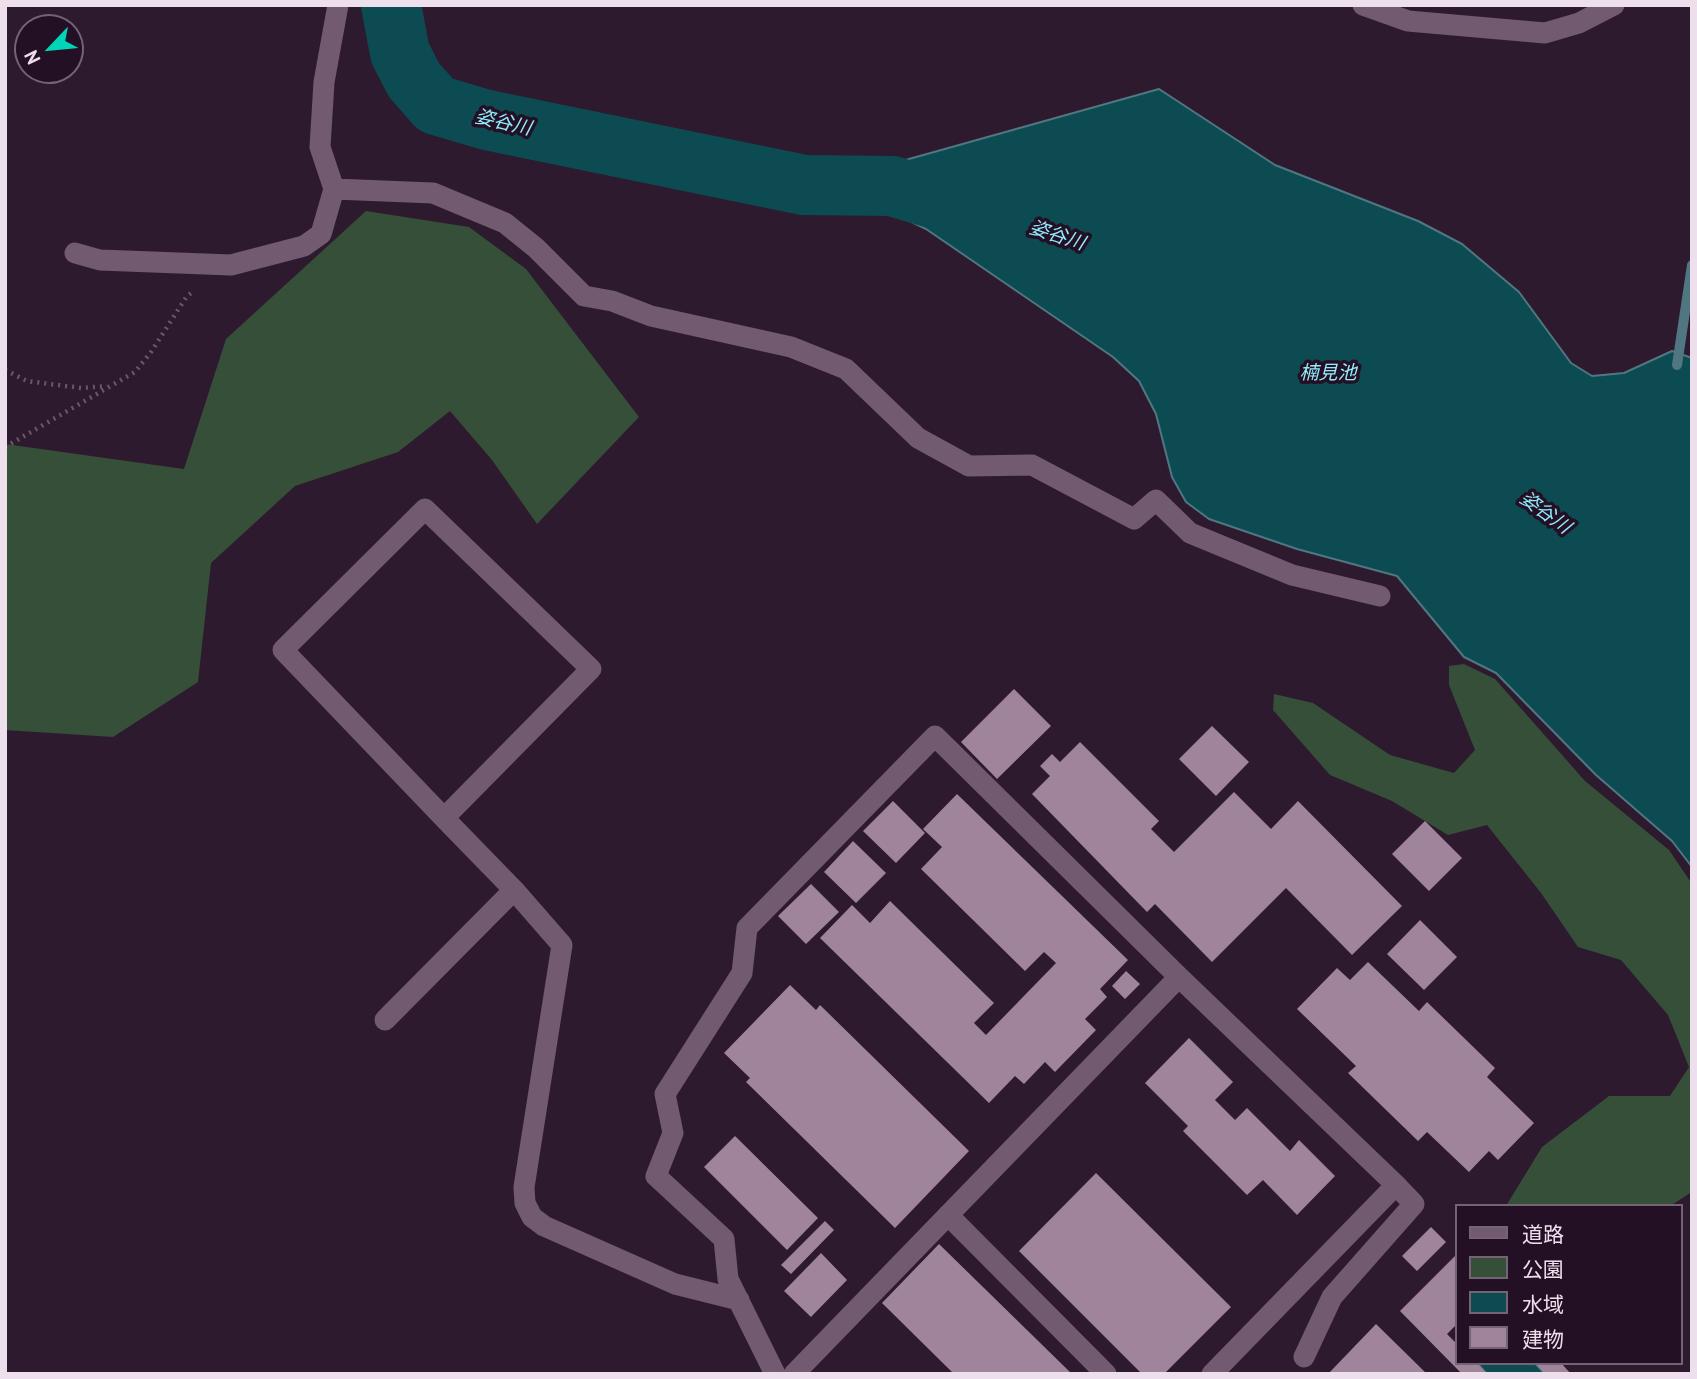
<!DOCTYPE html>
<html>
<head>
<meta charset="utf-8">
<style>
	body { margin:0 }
	#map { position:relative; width:1697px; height:1379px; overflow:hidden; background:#2e1a2e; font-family:"PT Sans","Noto Sans JP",sans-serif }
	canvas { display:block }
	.frame { position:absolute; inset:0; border:7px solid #eddfec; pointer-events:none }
	.legend { position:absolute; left:1455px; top:1204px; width:228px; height:161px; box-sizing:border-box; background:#241024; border:2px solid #746374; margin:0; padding:9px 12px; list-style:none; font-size:21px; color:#eddfec }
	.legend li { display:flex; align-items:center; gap:14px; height:35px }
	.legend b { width:35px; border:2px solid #746374 }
	.north { position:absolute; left:14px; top:14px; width:70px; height:70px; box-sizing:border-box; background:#241024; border:2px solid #746374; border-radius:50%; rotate:244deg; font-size:19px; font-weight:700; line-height:28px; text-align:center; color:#eddfec }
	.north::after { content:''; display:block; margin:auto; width:24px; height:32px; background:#00d5b7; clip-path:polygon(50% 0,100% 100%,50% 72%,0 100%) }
</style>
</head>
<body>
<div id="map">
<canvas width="1697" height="1379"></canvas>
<div class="frame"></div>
<ul class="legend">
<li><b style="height:9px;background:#725a71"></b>道路</li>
<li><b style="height:19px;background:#354f39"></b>公園</li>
<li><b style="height:19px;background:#0d4b53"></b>水域</li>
<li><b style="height:19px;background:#9f849b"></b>建物</li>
</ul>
<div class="north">N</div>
</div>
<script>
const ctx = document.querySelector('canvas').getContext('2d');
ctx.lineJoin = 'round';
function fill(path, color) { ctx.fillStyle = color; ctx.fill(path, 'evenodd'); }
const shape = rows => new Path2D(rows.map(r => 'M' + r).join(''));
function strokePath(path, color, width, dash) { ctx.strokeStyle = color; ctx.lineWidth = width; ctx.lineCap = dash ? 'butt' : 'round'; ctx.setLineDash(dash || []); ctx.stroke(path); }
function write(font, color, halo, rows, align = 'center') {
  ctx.font = font + ' "PT Sans","Noto Sans JP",sans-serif'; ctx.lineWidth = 7; ctx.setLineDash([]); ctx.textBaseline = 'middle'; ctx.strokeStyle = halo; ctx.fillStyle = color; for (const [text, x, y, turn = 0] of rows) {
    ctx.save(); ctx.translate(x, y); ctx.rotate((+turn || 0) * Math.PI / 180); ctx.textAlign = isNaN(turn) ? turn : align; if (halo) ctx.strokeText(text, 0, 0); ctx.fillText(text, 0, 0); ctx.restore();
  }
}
const green = shape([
	[366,211,469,227,526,269,639,417,537,524,492,460,450,411,398,452,295,486,211,563,198,682,113,737,5,730,5,444,184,469,226,339],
	[1464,664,1495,679,1585,781,1669,850,1692,884,1692,1192,1670,1206,1506,1206,1542,1147,1609,1096,1670,1096,1689,1067,1668,1015,1621,960,1578,947,1541,893,1487,825,1448,835,1392,801,1330,775,1273,710,1274,694,1313,703,1390,755,1454,773,1475,750,1449,685,1449,666]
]);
const water = shape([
	[1159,89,1275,165,1418,221,1462,244,1519,292,1571,363,1592,376,1624,373,1672,351,1692,358,1692,867,1672,841,1596,775,1496,673,1464,657,1397,576,1297,549,1209,519,1186,502,1172,477,1156,414,1139,381,1113,357,926,229,881,207,884,166,1159,89],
	[1477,1363,1535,1363,1545,1374,1487,1374,1477,1363]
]);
const stream = shape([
	[1677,365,1692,265]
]);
const river = shape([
	[391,5,400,53,414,80,436,105,487,120,804,185,892,186,962,207]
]);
const building = shape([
	[1014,689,1051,726,997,779,961,742],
	[1212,726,1249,762,1216,796,1179,759],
	[1080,742,1159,821,1151,829,1174,852,1234,792,1271,829,1298,801,1402,906,1352,955,1286,888,1212,962,1155,904,1147,912,1032,794,1050,776,1040,766,1052,754,1060,762],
	[957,794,1128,960,1100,989,1107,997,1085,1019,1096,1030,1055,1072,1045,1062,1024,1084,1015,1076,989,1103,820,938,852,905,870,923,890,901,994,1003,974,1023,986,1035,1056,963,1044,952,1025,971,921,869,942,847,923,829],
	[893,801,925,833,896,863,863,831],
	[1425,821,1462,858,1429,891,1392,854],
	[853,841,886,873,856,903,824,872],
	[811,884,839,912,806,944,778,916],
	[1420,920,1457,957,1424,990,1387,954],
	[1368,962,1419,1011,1427,1002,1495,1068,1487,1077,1534,1123,1498,1160,1489,1151,1469,1172,1427,1132,1418,1141,1348,1073,1356,1066,1297,1009,1337,968,1350,980],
	[1126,971,1140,984,1125,999,1112,986],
	[790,985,816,1010,820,1005,969,1151,895,1228,746,1082,750,1078,724,1053],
	[1189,1038,1233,1082,1215,1100,1235,1120,1247,1108,1290,1151,1299,1140,1335,1176,1297,1215,1263,1180,1247,1195,1183,1131,1188,1126,1145,1083],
	[735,1136,818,1218,787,1250,704,1167],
	[1096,1173,1231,1307,1164,1374,1142,1374,1019,1251],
	[825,1221,834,1230,791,1274,781,1265],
	[1431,1227,1446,1242,1417,1271,1402,1256],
	[939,1244,1072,1374,954,1374,882,1303],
	[821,1253,847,1280,811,1317,784,1291],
	[1455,1256,1457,1258,1457,1324,1447,1334,1457,1344,1457,1363,1477,1363,1487,1374,1462,1374,1400,1311],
	[1376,1324,1427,1374,1328,1374],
	[1535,1363,1561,1363,1571,1374,1545,1374]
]);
const path = shape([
	[5,370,27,381,81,388,107,386],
	[5,447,135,372,151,352,187,296,194,291]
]);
const minor = shape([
	[1363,5,1408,21,1545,33,1579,23,1614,5],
	[334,189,433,193,505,223,536,248,584,296,612,301,651,316,791,347,846,369,918,438,969,466,1032,465,1134,519,1156,500,1190,533,1292,575,1380,596],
	[75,253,100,260,231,265,304,246,321,234,334,189,320,147,324,82,338,5],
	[444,818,591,669,425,509,283,650,444,818,514,890],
	[385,1020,514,890,562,945,524,1187,525,1203,532,1217,544,1226,675,1284,739,1300],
	[948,1215,1106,1374],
	[1304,1357,1332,1297,1414,1204,1396,1185],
	[775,1374,728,1279,724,1239,656,1176,673,1133,665,1094,742,973,747,928,935,736,1179,977,1396,1185,1212,1374],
	[794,1374,1179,977]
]);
const waterNames = [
	["姿谷川",503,123,13],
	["姿谷川",1057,236,18],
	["楠見池",1328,374],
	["姿谷川",1545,513,36]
];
fill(green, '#354f39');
fill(water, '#0d4b53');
strokePath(water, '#507781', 2);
strokePath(stream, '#507781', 10);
strokePath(river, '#0d4b53', 60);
fill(building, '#9f849b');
strokePath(path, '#6a586a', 4.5, [2, 5]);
strokePath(minor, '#725a71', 21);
write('italic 19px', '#90ecfb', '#241024', waterNames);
</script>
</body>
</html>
